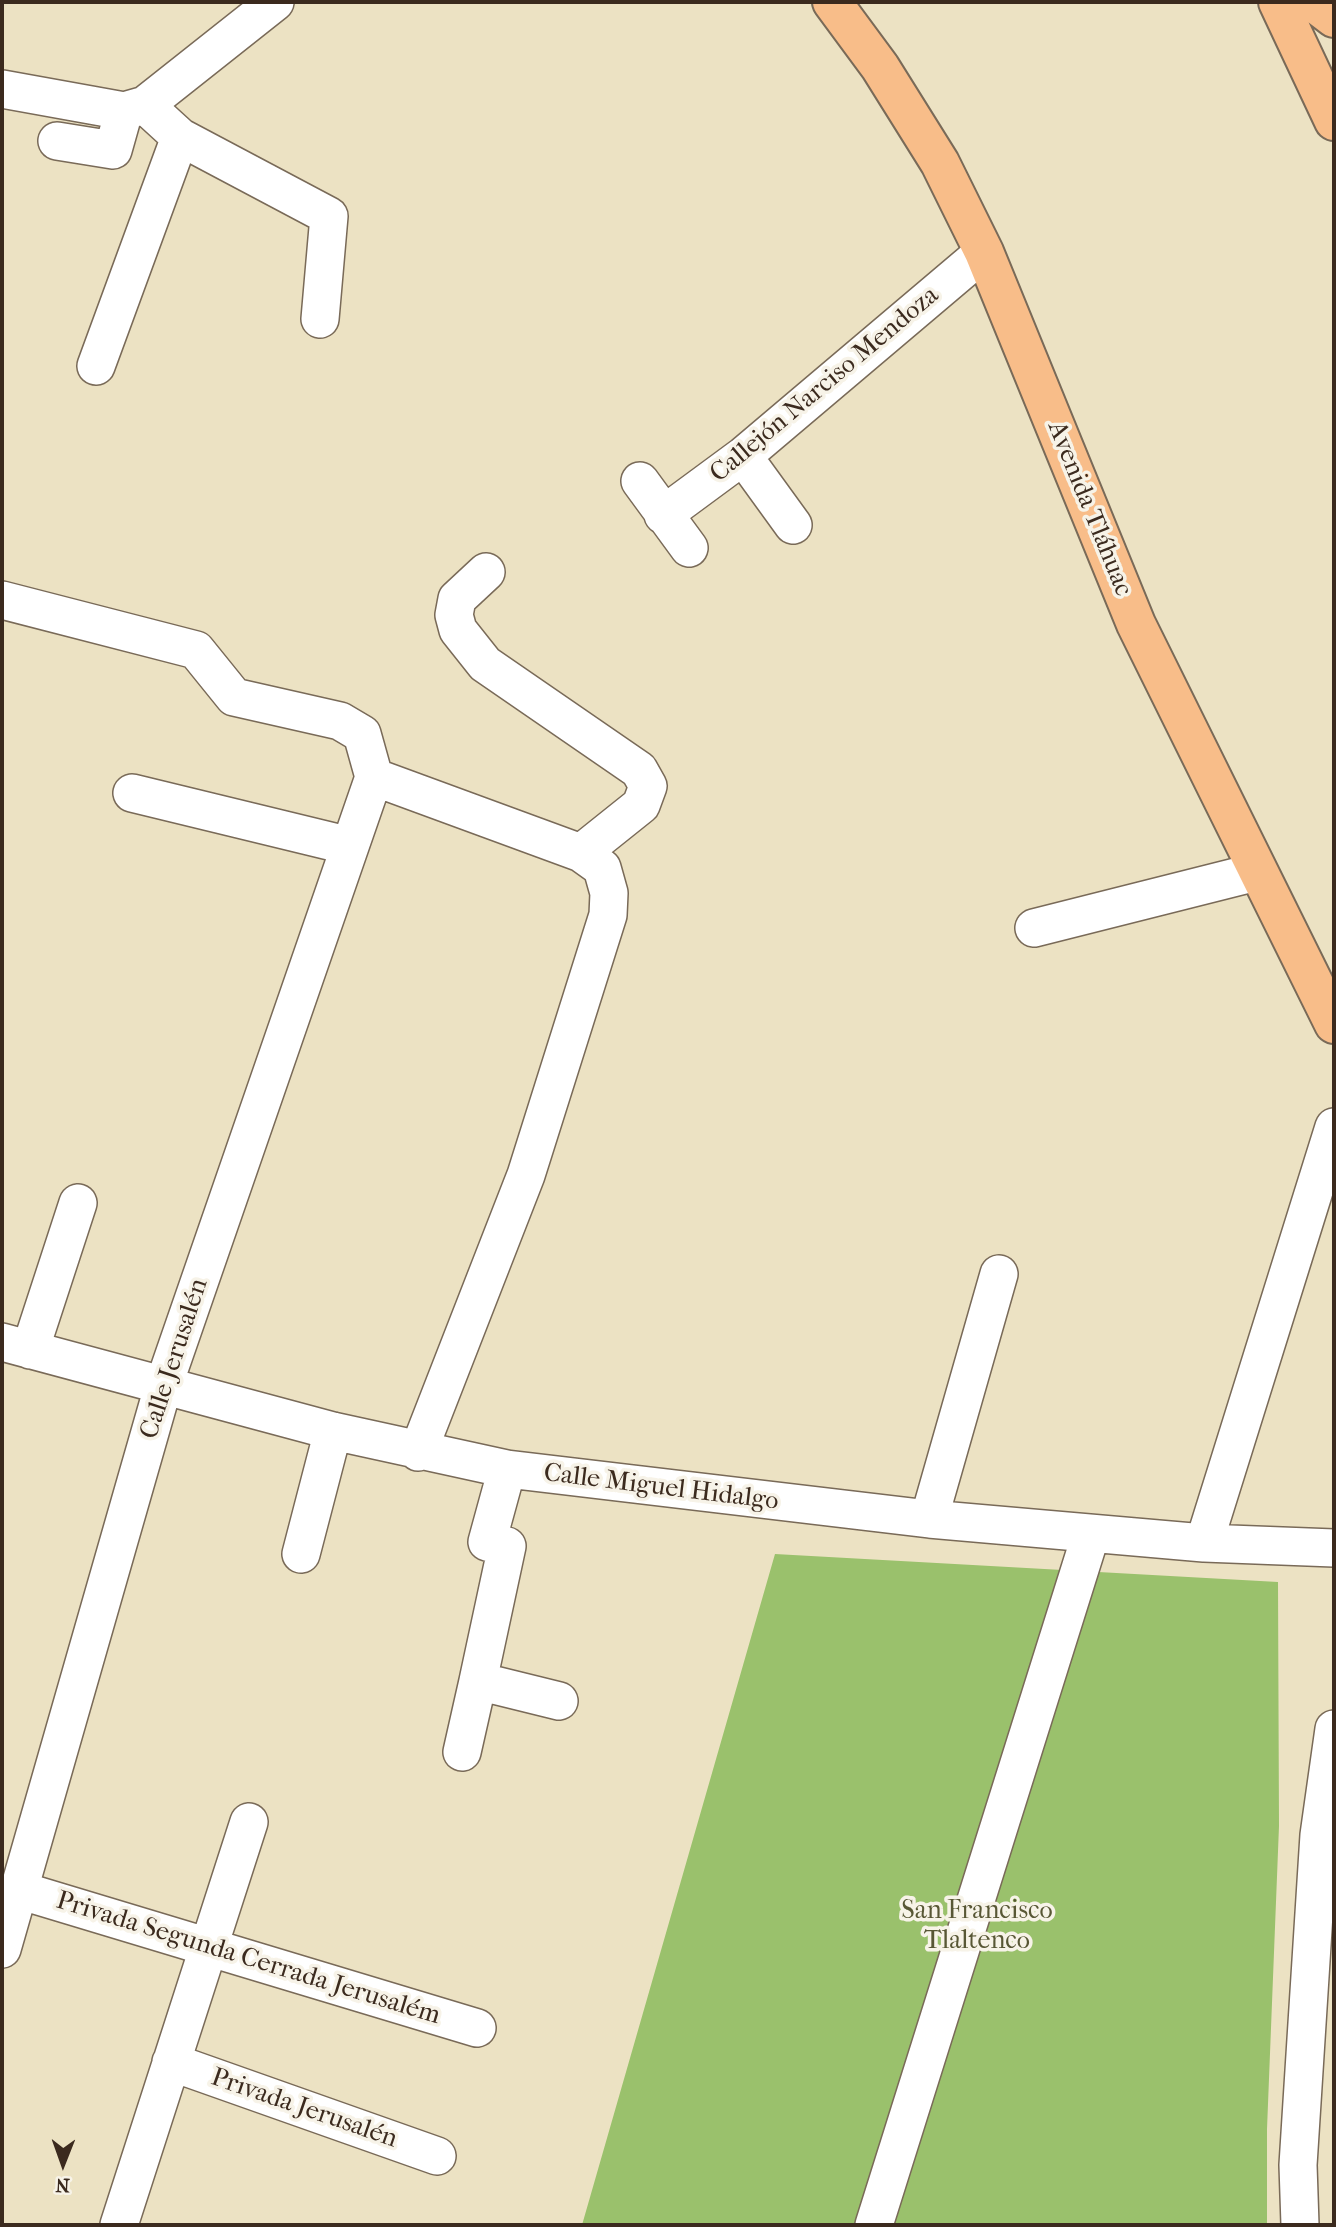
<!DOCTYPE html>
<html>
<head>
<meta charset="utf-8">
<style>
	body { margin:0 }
	#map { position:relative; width:1336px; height:2227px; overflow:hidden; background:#ece2c3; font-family:"IM FELL French Canon",serif }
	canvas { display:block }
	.frame { position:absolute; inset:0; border:4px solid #3b2a1e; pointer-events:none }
	.north { position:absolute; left:28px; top:2129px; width:70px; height:70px; -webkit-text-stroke:5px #f7f3e8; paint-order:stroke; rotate:181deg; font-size:19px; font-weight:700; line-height:28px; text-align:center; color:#3b2a1e }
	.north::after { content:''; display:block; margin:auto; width:24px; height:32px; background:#3b2a1e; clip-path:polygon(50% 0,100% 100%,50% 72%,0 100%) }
</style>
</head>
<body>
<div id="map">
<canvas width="1336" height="2227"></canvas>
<div class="frame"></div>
<div class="north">N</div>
</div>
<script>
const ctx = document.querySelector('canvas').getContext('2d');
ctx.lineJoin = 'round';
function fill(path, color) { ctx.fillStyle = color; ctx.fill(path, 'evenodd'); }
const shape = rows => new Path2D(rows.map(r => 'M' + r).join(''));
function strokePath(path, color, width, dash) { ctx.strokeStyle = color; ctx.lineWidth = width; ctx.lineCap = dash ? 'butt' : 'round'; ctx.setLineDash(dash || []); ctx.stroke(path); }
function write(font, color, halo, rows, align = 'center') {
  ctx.font = font + ' "IM FELL French Canon",serif'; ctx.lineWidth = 7; ctx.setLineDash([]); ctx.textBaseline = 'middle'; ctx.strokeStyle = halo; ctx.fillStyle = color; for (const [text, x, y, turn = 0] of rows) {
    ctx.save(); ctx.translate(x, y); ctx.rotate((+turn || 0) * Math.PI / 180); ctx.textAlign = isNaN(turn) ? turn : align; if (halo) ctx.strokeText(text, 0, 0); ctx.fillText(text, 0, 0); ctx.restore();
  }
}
const green = shape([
	[775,1554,1278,1582,1279,1826,1267,2129,1267,2225,582,2225]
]);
const minor = shape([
	[2,89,124,111,145,105,275,2],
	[145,105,180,137,329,216,320,319],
	[57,141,113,150,124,111],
	[96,366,180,137],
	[743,456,793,525],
	[640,481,689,548],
	[663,515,743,456,984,252],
	[486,572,457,599,454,615,458,630,485,664,639,770,648,786,641,805,581,853],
	[2,600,196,650,234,697,340,721,362,734,374,777,581,853,602,868,609,893,608,915,526,1175,418,1452],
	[132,793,350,846],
	[1034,928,1256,872],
	[2,1342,333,1431,507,1469,929,1519,1204,1543,1334,1548],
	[30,1350,78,1203],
	[507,1469,487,1542,507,1546,478,1681,559,1701],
	[929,1519,999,1274],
	[1204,1543,1334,1127],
	[301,1554,333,1431],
	[462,1752,478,1681],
	[19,1890,477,2028],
	[2,1949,163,1387,374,777],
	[171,2062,437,2156],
	[119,2225,249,1822],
	[874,2225,1091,1534],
	[1300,2225,1298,2165,1319,1835,1334,1729]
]);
const major = shape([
	[832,2,880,67,940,163,984,252,1136,624,1334,1024],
	[1278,2,1334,121],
	[1313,2,1334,18]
]);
const streetNames = [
	["Callejón Narciso Mendoza",825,385,-40],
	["Avenida Tláhuac",1089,509,68],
	["Calle Jerusalén",175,1359,-72],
	["Calle Miguel Hidalgo",661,1488,7],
	["Privada Segunda Cerrada Jerusalém",248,1959,17],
	["Privada Jerusalén",304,2109,19]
];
const parkNames = [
	["San Francisco",977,1912],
	["Tlaltenco",977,1942]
];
fill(green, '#9ac16c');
strokePath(minor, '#796a58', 40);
strokePath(major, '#796a58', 42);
strokePath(minor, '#fff', 37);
strokePath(major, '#f8bd89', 38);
write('26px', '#3b2a1e', '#f7f3e8', streetNames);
write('26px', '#585735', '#f7f3e8', parkNames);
</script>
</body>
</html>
